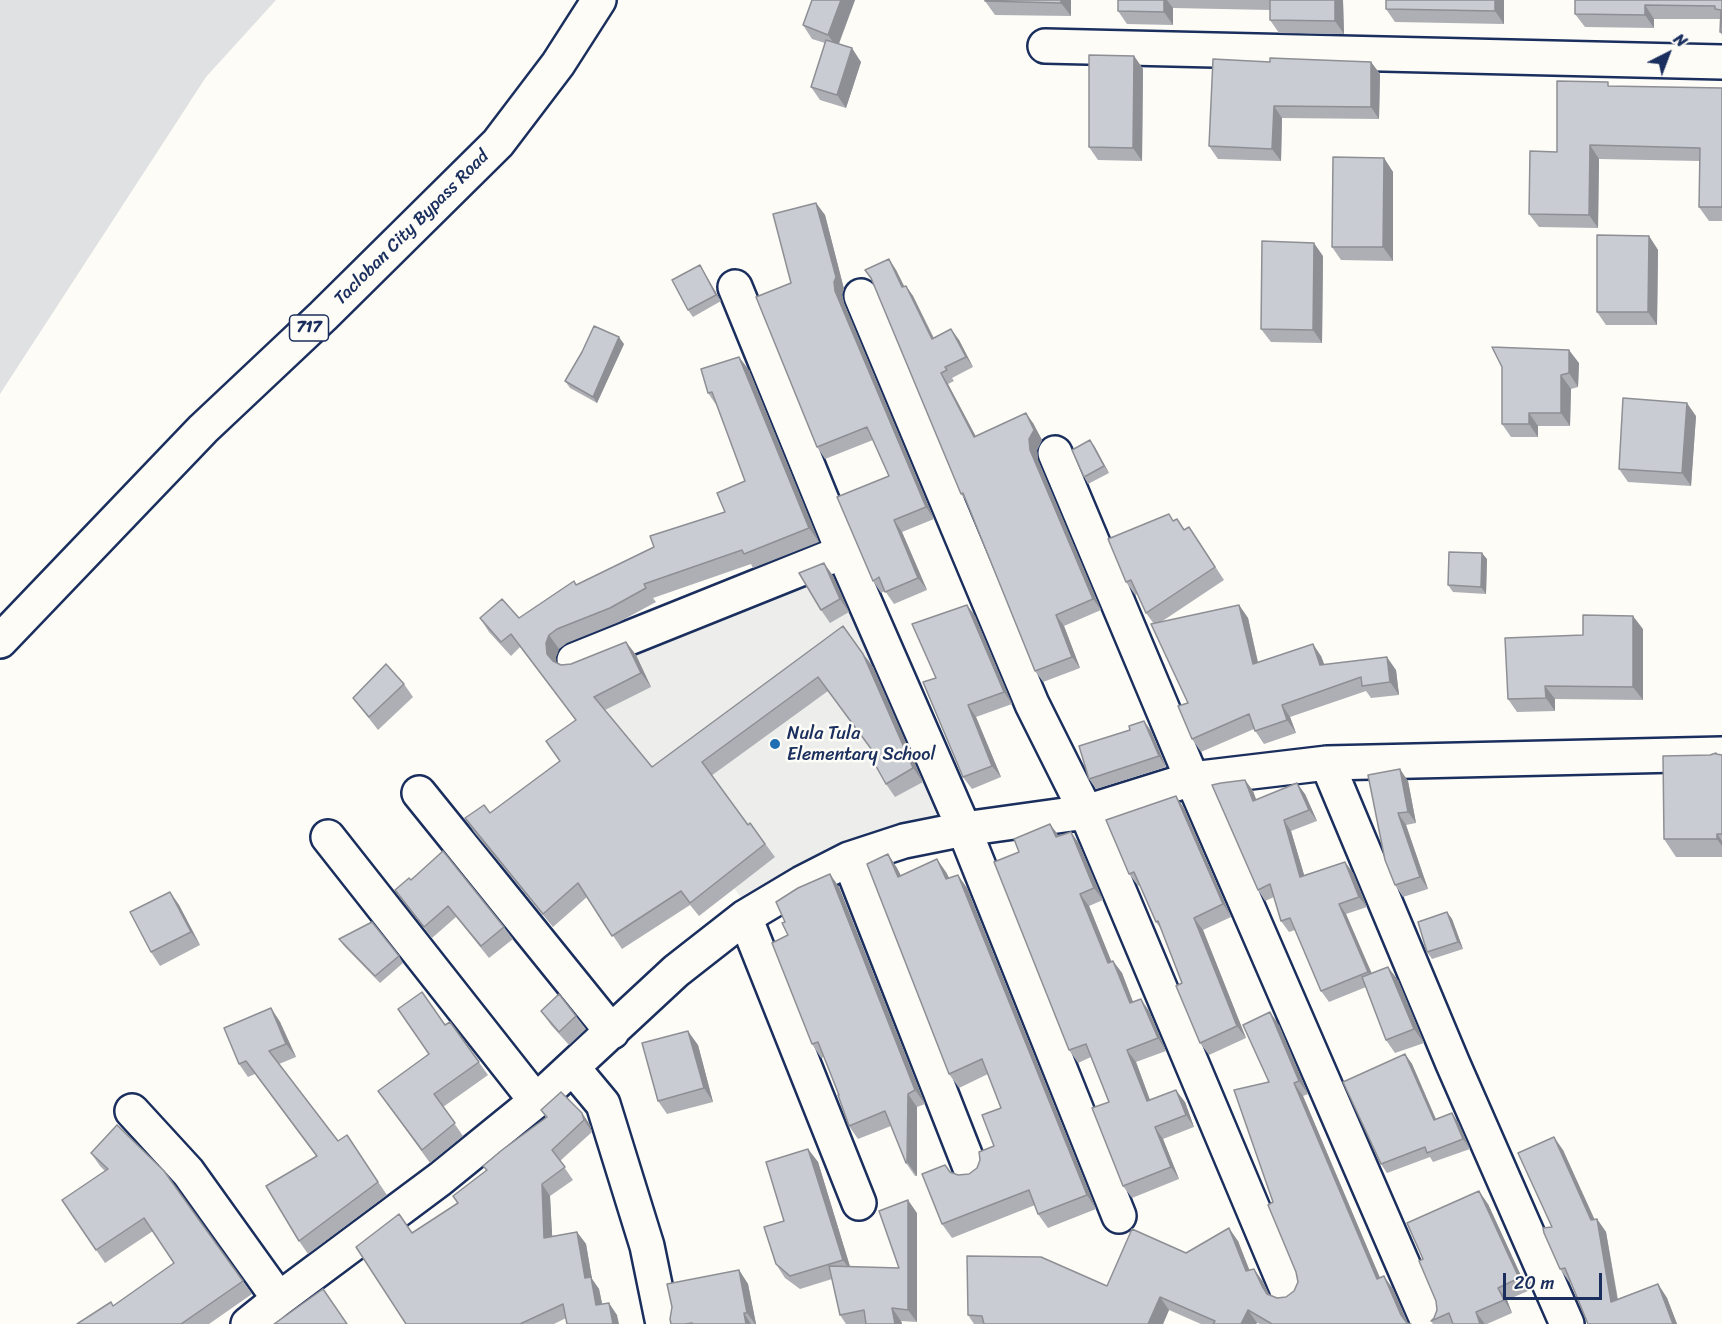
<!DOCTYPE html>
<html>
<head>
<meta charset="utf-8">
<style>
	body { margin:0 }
	#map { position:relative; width:1722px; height:1324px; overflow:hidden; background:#fdfcf7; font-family:Sriracha,sans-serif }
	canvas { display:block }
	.north { position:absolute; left:1638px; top:24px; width:60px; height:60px; -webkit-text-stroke:4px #fdfcf7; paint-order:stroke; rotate:42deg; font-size:16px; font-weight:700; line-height:24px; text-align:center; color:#1b2f5e }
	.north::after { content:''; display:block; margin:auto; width:21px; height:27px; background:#1b2f5e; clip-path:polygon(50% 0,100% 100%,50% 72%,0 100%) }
	.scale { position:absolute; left:1503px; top:1273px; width:99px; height:27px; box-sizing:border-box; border:3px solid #1b2f5e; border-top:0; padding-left:8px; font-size:18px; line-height:21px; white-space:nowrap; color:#1b2f5e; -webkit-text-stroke:4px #fdfcf7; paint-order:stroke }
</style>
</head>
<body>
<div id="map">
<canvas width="1722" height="1324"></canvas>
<div class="north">N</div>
<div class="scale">20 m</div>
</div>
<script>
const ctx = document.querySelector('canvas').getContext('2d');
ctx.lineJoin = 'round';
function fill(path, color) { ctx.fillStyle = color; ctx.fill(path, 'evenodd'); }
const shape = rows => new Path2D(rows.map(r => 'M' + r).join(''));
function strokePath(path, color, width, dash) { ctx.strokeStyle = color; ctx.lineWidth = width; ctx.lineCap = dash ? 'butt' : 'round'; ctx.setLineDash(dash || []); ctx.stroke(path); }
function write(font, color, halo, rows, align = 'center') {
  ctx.font = font + ' Sriracha,sans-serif'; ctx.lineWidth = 5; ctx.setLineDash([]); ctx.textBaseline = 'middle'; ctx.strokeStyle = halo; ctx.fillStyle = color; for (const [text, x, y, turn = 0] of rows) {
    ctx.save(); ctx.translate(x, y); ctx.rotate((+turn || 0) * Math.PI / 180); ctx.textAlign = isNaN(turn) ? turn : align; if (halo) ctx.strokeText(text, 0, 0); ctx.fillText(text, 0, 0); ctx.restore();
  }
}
const built = shape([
	[840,557,950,817,747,906,578,671]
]);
const green = shape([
	[0,0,276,0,206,77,0,394]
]);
const street = shape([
	[1045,46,1722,62],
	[735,287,843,552,964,829,1119,1216],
	[861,296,1032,704,1086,812,1288,1292],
	[1055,453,1192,779,1427,1320],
	[574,660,843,552],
	[1327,763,1453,1064,1567,1324],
	[419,793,612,1032],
	[328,837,536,1101],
	[849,859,971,1170],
	[745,917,859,1203],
	[573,1068,603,1104,647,1246,663,1324],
	[132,1111,188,1172,279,1299],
	[248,1324,279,1299,440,1179,536,1101,676,971,745,917,802,883,849,859,904,841,964,829,1086,812,1192,779,1327,763,1722,754]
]);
const highway = shape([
	[0,641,203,429,323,316,498,143,558,64,599,0]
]);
const wall = shape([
	[812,0,855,0,839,44,861,62,846,108,820,100,811,87,825,43,812,39,803,25],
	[1071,0,1071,16,995,15,985,1],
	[1118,0,1343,0,1344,34,1279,33,1270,20,1270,10,1173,8,1173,25,1127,24,1118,11],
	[1504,0,1504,24,1395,22,1386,9],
	[1575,0,1722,0,1722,35,1720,32,1720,19,1654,19,1654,28,1585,27,1575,14],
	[1134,56,1143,69,1142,161,1098,160,1089,147],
	[1270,62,1371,62,1380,74,1379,119,1282,118,1281,161,1218,159,1209,146],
	[1610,86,1722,88,1722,221,1709,221,1699,207,1700,161,1599,159,1598,228,1539,227,1529,214,1557,152],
	[1384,158,1393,172,1393,261,1341,260,1332,247],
	[816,203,825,215,844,289,842,294,844,303,934,519,902,532,927,590,894,604,885,591,881,593,873,581,889,476,873,440,825,459,817,447],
	[1649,236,1658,250,1657,325,1606,325,1597,312],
	[1323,256,1322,343,1271,342,1261,329],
	[889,259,896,270,904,286,906,286,913,296,934,338,951,329,959,340,973,367,952,378,954,381,948,384,976,437,1033,423,1042,440,1037,450,1038,460,1101,610,1064,626,1080,668,1043,682,1035,671,967,502,961,494,872,280,865,270],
	[704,272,721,301,693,317,688,310],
	[624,344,597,403,570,388,565,381],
	[1579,363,1578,387,1571,389,1570,426,1538,426,1538,437,1511,437,1502,424,1502,367],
	[749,370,819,542,753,568,751,564,653,598,656,602,619,622,567,643,559,649,556,657,556,663,561,665,571,664,626,642,636,655,651,687,605,710,652,767,843,626,873,667,923,782,895,797,886,784,872,750,828,691,711,776,748,825,750,823,775,857,699,916,690,905,622,949,587,897,553,927,474,832,465,818,490,813,560,761,576,720,520,647,511,656,489,632,480,618,519,618,574,581,576,585,725,512,745,481,717,406,708,393],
	[1696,416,1691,486,1628,482,1619,469],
	[1090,440,1109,473,1088,484,1084,477],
	[1173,521,1198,540,1224,580,1161,622,1239,605,1248,618,1258,662,1321,656,1324,664,1396,670,1399,695,1371,698,1366,691,1290,717,1296,733,1264,744,1254,729,1201,752,1192,739,1188,703,1154,624,1146,613,1138,594,1135,595,1126,582],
	[1487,559,1486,594,1453,592,1448,585],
	[824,563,833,576,849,612,830,623,821,610],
	[967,605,975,616,1012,704,976,717,1001,777,972,789,963,777,936,678],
	[1643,629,1643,700,1555,699,1555,711,1517,712,1508,699,1583,635],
	[404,684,413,697,378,730,353,698],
	[1144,721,1151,731,1166,767,1096,789,1089,779,1130,730],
	[1716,753,1718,754,1722,755,1722,857,1676,857,1664,839,1710,755],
	[1245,780,1253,791,1256,800,1305,794,1317,821,1291,831,1304,875,1345,862,1353,873,1367,907,1346,914,1371,973,1398,980,1424,1043,1395,1053,1386,1040,1366,987,1329,1002,1321,991,1295,930,1289,932,1281,921,1274,897,1265,901,1258,890],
	[1408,781,1416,823,1406,825,1428,889,1403,897,1395,885,1385,860],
	[1184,808,1231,917,1203,930,1246,1038,1209,1055,1200,1043,1182,983,1161,929,1156,922,1140,885,1138,886,1129,874],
	[1071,832,1079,844,1103,900,1089,906,1111,962,1113,961,1122,973,1133,1002,1149,1011,1166,1051,1136,1062,1150,1100,1185,1102,1194,1127,1163,1139,1179,1179,1132,1198,1123,1186,1109,1102,1091,1057,1078,1063,1069,1050,1019,852],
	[888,854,897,868,901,876,946,872,949,878,967,888,1096,1209,1048,1228,1038,1214,1035,1205,952,1238,942,1224,950,1172,958,1175,969,1174,977,1168,994,1146,1001,1108,988,1074,959,1088,949,1074],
	[411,880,504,927,513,939,489,958,456,917,432,938,395,890],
	[839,887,925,1104,917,1107,917,1176,915,1176,906,1163,891,1126,858,1139,849,1126,839,1095,824,1057,821,1058,812,1044,788,935],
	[170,892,179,905,200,945,160,966,151,952],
	[1447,912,1452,919,1463,949,1432,959,1427,952],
	[339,939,399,956,403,963,380,983,344,946],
	[271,1008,280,1022,296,1057,279,1064,338,1141,356,1149,387,1195,308,1254,299,1241,316,1156,255,1074,248,1077,239,1064],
	[541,1011,576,1016,586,1029,569,1045,551,1025],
	[450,1022,488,1075,443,1107,463,1136,430,1163,378,1091,429,1054,445,1025],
	[1279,1025,1308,1094,1303,1096,1380,1278,1393,1289,1408,1323,1411,1324,1260,1324,1257,1323,1256,1324,1201,1324,1169,1310,1163,1324,974,1324,968,1315,1107,1286,1186,1253,1238,1241,1249,1270,1254,1269,1263,1282,1269,1294,1277,1298,1286,1297,1294,1291,1298,1282,1296,1272,1273,1202,1269,1082],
	[698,1045,713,1102,667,1114,658,1101],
	[1405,1054,1412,1064,1436,1119,1458,1122,1470,1149,1433,1162,1430,1157,1387,1173,1381,1164],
	[541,1110,582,1113,590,1125,592,1132,560,1161,573,1180,550,1196,552,1236,577,1232,586,1244,592,1279,599,1289,602,1304,617,1315,566,1318,554,1324,406,1324,412,1233,458,1203,486,1170,483,1166,546,1118],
	[808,1149,818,1162,850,1267,899,1268,917,1213,917,1322,901,1321,902,1324,846,1324,840,1315,832,1279,800,1289,785,1278,776,1264,784,1221],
	[1563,1150,1594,1220,1597,1219,1606,1232,1618,1299,1658,1284,1667,1298,1677,1324,1588,1324,1571,1282,1569,1282,1560,1269,1552,1227],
	[91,1153,164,1171,252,1294,209,1324,77,1324,113,1306,174,1263,153,1231,105,1263,62,1200,105,1171,100,1166],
	[1488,1204,1528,1291,1507,1300,1512,1313,1487,1324,1433,1324,1431,1321,1434,1318,1437,1310,1436,1301,1423,1259],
	[739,1270,748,1284,756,1324,671,1324]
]);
const shadedWall = shape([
	[841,0,855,0,837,48,828,35],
	[1061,0,1071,0,1071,16,1061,3],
	[1164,0,1167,0,1173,8,1173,25,1164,12],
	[1335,0,1343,0,1344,34,1335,21],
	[1495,0,1504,0,1504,24,1495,11],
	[1645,5,1654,19,1654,28,1645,15],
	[852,48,861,62,846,108,837,95],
	[1134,56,1143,69,1142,161,1133,148],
	[1371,62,1380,74,1379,119,1371,107],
	[1274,106,1282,118,1281,161,1272,149],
	[1590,145,1599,159,1598,228,1589,215],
	[1384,158,1393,172,1393,261,1383,247],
	[816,203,825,215,844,289,842,294,844,303,934,519,926,507,835,291],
	[1649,236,1658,250,1657,325,1648,312],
	[1314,243,1323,256,1322,343,1313,330],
	[889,259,896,270,910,298,902,287],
	[700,265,704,272,721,301,716,295],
	[906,286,913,296,939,350,932,339],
	[951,329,959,340,973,367,966,357],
	[619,337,624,344,597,403,593,397],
	[1569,350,1579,363,1578,387,1569,373],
	[739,357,749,370,819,542,809,528],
	[941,373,948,384,982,448,974,437],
	[1561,375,1571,389,1570,426,1561,413],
	[1687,403,1696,416,1691,486,1682,473],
	[1026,413,1033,423,1042,440,1037,450,1038,460,1101,610,1093,599,1030,450],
	[1529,413,1538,426,1538,437,1529,424],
	[1090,440,1095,447,1109,473,1104,466],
	[894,520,902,532,927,590,918,578],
	[1482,553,1487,559,1486,594,1481,587],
	[824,563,833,576,849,612,840,599],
	[967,605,975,616,1012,704,1004,692],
	[1239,605,1248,618,1261,677,1253,664],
	[1056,615,1064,626,1080,668,1072,657],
	[1633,616,1643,629,1643,700,1633,687],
	[549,635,559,649,556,657,557,668,547,654,546,643],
	[626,642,636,655,651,687,641,673],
	[1313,644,1321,656,1329,677,1320,665],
	[863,654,873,667,923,782,913,768],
	[1387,657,1396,670,1399,695,1390,682],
	[1545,686,1555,699,1555,711,1546,698],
	[968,705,976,717,1001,777,992,766],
	[1282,705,1290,717,1296,733,1287,720],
	[1144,721,1151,731,1166,767,1159,756],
	[1400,769,1408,781,1416,823,1408,812],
	[1245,780,1253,791,1261,812,1253,801],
	[1297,783,1305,794,1317,821,1309,810],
	[1176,796,1184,808,1231,917,1223,904],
	[1398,813,1406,825,1428,889,1420,877],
	[1284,820,1291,831,1308,888,1300,877],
	[1050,824,1059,836,1056,837],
	[1071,832,1079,844,1103,900,1094,888],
	[1717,834,1722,841,1722,846,1717,839],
	[888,854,897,868,908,890,898,877],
	[937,859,946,872,956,892,946,879],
	[1345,862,1353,873,1367,907,1359,897],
	[830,874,839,887,925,1104,915,1090],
	[958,875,967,888,1096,1209,1087,1195],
	[170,892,179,905,200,945,191,932],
	[1080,894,1089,906,1117,975,1108,963],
	[1339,904,1346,914,1376,983,1368,972],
	[1447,912,1452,919,1463,949,1458,942],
	[1194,918,1203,930,1246,1038,1237,1026],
	[1113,961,1122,973,1138,1015,1130,1003],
	[1388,967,1398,980,1424,1043,1414,1029],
	[1141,999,1149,1011,1166,1051,1158,1038],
	[271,1008,280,1022,296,1057,286,1044],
	[1270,1012,1279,1025,1308,1094,1299,1081],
	[688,1031,698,1045,713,1102,704,1088],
	[1127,1050,1136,1062,1155,1114,1147,1101],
	[1405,1054,1412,1064,1440,1129,1434,1120],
	[1294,1083,1303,1096,1386,1292,1377,1279],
	[1176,1090,1185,1102,1194,1127,1186,1115],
	[908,1094,917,1107,917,1176,907,1162],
	[582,1113,590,1125,592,1132,584,1120],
	[1452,1113,1458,1122,1470,1149,1463,1139],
	[1155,1127,1163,1139,1179,1179,1171,1167],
	[1554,1137,1563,1150,1599,1229,1597,1219,1606,1232,1620,1315,1611,1302,1591,1220],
	[808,1149,818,1162,852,1273,843,1260],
	[542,1184,550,1196,553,1250,544,1238],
	[1479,1191,1488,1204,1528,1291,1519,1278],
	[908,1200,917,1213,917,1322,908,1310],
	[1229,1228,1238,1241,1255,1284,1246,1271],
	[577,1232,586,1244,592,1279,599,1289,605,1317,596,1305,585,1278],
	[1254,1269,1263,1282,1271,1299,1262,1286],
	[739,1270,748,1284,756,1324,755,1324,747,1313],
	[1384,1276,1393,1289,1408,1324,1401,1315],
	[1658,1284,1667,1298,1677,1324,1673,1324],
	[1498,1288,1507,1300,1512,1313,1504,1300],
	[1160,1297,1169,1310,1163,1324,1148,1324],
	[609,1303,617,1315,619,1324,613,1324],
	[892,1308,901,1321,902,1324,895,1324],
	[1248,1310,1257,1323,1256,1324,1241,1324],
	[1476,1312,1485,1324,1480,1324],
	[744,1313,751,1324,746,1324]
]);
const building = shape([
	[812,0,841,0,828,35,803,25,812,0],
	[985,0,1061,0,1061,3,985,1,985,0],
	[1118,0,1164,0,1164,12,1118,11,1118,0],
	[1270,0,1335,0,1335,21,1270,20,1270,0],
	[1386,0,1495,0,1495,11,1386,9,1386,0],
	[1575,0,1722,0,1722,32,1720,32,1721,10,1715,9,1715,6,1645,5,1645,15,1575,14,1575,0],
	[826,40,852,48,837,95,811,87,826,40],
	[1089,55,1134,56,1133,148,1089,147,1089,55],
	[1270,58,1371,62,1371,107,1274,106,1272,149,1209,146,1213,59,1270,62,1270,58],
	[1557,81,1608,82,1608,86,1722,88,1722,207,1699,207,1700,148,1590,145,1589,215,1529,214,1530,151,1557,152,1557,81],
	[1333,157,1384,158,1383,247,1332,247,1333,157],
	[816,203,836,277,834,282,835,291,926,507,894,520,918,578,885,592,879,577,873,581,837,497,889,476,867,427,817,447,756,297,791,283,773,214,816,203],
	[1597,235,1649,236,1648,312,1597,312,1597,235],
	[1262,241,1314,243,1313,330,1261,329,1262,241],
	[889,259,902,287,906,286,932,339,951,329,966,357,945,367,947,370,941,373,974,437,1026,413,1034,430,1029,439,1030,450,1093,599,1056,615,1072,657,1035,671,963,493,961,494,871,278,865,270,889,259],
	[700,265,716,295,688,310,672,280,700,265],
	[594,326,619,337,593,397,565,381,582,352,594,326],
	[1492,347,1569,350,1569,373,1561,375,1561,413,1529,413,1529,424,1502,424,1502,367,1492,347],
	[739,357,809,528,744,554,742,550,644,584,646,588,610,608,557,629,549,635,546,643,547,654,553,661,561,665,571,664,626,642,641,673,594,697,652,767,843,626,863,654,913,768,886,784,868,752,872,750,818,677,702,762,748,825,750,823,765,844,690,903,681,891,612,936,578,883,543,914,465,818,484,805,490,813,560,761,546,741,576,720,511,634,501,642,480,618,502,599,519,618,574,581,576,585,654,547,650,536,725,512,717,493,745,481,712,392,708,393,701,369,739,357],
	[1623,398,1687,403,1682,473,1619,469,1623,398],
	[1090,440,1104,466,1084,477,1072,450,1090,440],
	[1169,514,1173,521,1177,519,1184,530,1189,527,1215,567,1146,613,1131,580,1126,582,1108,539,1169,514],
	[1449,552,1482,553,1481,587,1448,585,1449,552],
	[824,563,840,599,821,610,799,573,824,563],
	[967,605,1004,692,968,705,992,766,963,777,923,682,936,678,912,624,967,605],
	[1239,605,1253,664,1313,644,1320,665,1387,657,1390,682,1362,686,1361,677,1282,705,1287,720,1255,731,1249,714,1192,739,1178,706,1188,703,1151,624,1239,605],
	[1583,615,1633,616,1633,687,1545,686,1546,698,1508,699,1505,638,1583,635,1583,615],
	[386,664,404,684,369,717,353,698,386,664],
	[1144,721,1159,756,1089,779,1079,746,1130,730,1129,726,1144,721],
	[1716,753,1716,754,1722,755,1722,834,1717,834,1717,839,1664,839,1663,756,1710,755,1716,753],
	[1400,769,1408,812,1398,813,1420,877,1395,885,1385,860,1368,775,1400,769],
	[1245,780,1253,801,1297,783,1309,810,1284,820,1300,877,1345,862,1359,897,1339,904,1368,972,1321,991,1290,918,1281,921,1270,884,1258,890,1212,785,1221,783,1245,780],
	[1176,796,1223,904,1194,918,1237,1026,1200,1043,1176,986,1182,983,1158,921,1156,922,1134,872,1129,874,1106,820,1176,796],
	[1050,824,1056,837,1071,832,1094,888,1080,894,1108,963,1113,961,1130,1003,1141,999,1158,1038,1127,1050,1147,1101,1176,1090,1186,1115,1155,1127,1171,1167,1123,1186,1092,1108,1109,1102,1086,1044,1069,1050,994,862,1019,852,1014,839,1050,824],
	[443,851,504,927,481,946,448,906,424,927,395,890,409,878,411,880,443,851],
	[888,854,898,877,937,859,946,879,958,875,1087,1195,1038,1214,1029,1190,942,1224,922,1174,945,1165,950,1172,958,1175,969,1174,977,1168,980,1160,979,1152,994,1146,982,1115,1001,1108,982,1059,949,1074,867,864,888,854],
	[830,874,915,1090,908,1094,907,1162,906,1163,885,1111,849,1126,838,1095,839,1095,818,1042,812,1044,772,943,788,935,782,923,785,922,776,902,798,888,830,874],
	[170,892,191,932,151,952,130,912,170,892],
	[1447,912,1458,942,1427,952,1418,922,1447,912],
	[372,922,399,956,375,976,339,939,372,922],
	[1388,967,1414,1029,1386,1040,1362,977,1388,967],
	[422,992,445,1025,450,1022,479,1062,434,1094,455,1123,422,1150,378,1091,429,1054,398,1009,422,992],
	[559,994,576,1016,559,1032,541,1011,559,994],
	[271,1008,286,1044,269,1051,338,1141,347,1135,378,1182,299,1241,266,1186,317,1156,246,1061,239,1064,224,1028,271,1008],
	[1270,1012,1299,1081,1294,1083,1377,1279,1384,1276,1401,1315,1407,1323,1411,1324,1272,1324,1248,1310,1241,1324,1213,1324,1215,1321,1160,1297,1148,1324,984,1324,982,1316,968,1315,967,1256,1041,1257,1107,1286,1132,1229,1186,1253,1229,1228,1246,1271,1254,1269,1262,1286,1267,1294,1277,1298,1286,1297,1294,1291,1298,1282,1296,1272,1268,1205,1273,1202,1234,1090,1269,1082,1243,1025,1270,1012],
	[688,1031,704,1088,658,1101,642,1043,688,1031],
	[1405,1054,1434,1120,1452,1113,1463,1139,1427,1153,1425,1147,1381,1164,1343,1082,1405,1054],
	[561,1092,582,1113,584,1120,552,1150,565,1167,542,1184,544,1238,577,1232,585,1278,591,1277,596,1305,609,1303,613,1324,567,1324,563,1304,520,1324,406,1324,356,1247,399,1214,412,1233,458,1203,453,1196,487,1170,483,1166,502,1150,547,1117,541,1110,561,1092],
	[117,1125,164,1171,243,1281,181,1324,77,1324,111,1302,113,1306,174,1263,144,1218,96,1250,62,1200,108,1169,91,1153,117,1125],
	[1554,1137,1591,1220,1597,1219,1611,1302,1658,1284,1673,1324,1588,1324,1565,1268,1560,1269,1544,1233,1543,1228,1552,1227,1518,1153,1554,1137],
	[808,1149,843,1260,790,1276,776,1264,764,1227,784,1221,766,1162,808,1149],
	[1479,1191,1519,1278,1498,1288,1504,1300,1476,1312,1480,1324,1453,1324,1449,1313,1431,1321,1434,1318,1437,1310,1436,1301,1419,1261,1423,1259,1407,1223,1479,1191],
	[908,1200,908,1310,892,1308,895,1324,866,1324,864,1310,840,1315,829,1266,899,1268,879,1211,908,1200],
	[739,1270,747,1313,744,1313,746,1324,693,1324,692,1323,685,1324,671,1324,670,1319,672,1307,667,1284,739,1270],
	[323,1289,347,1324,274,1324,323,1289]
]);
const markers = [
	[775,744,6,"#1f6fb2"]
];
const shields = [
	[309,328,39]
];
const shieldNames = [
	["717",309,328]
];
const streetNames = [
	["Tacloban City Bypass Road",412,228,-45]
];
const poiNames = [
	["Nula Tula",787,734],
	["Elementary School",787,755]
];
fill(built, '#edeeec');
fill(green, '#e0e1e3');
strokePath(street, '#1b2f5e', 38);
strokePath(highway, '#1b2f5e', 38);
strokePath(street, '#fdfcf7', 33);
strokePath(highway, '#fdfcf7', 33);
fill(wall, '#adafb5');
fill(shadedWall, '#8d8f94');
fill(building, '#c9ccd3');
strokePath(building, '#8d8f94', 1.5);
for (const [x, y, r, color] of markers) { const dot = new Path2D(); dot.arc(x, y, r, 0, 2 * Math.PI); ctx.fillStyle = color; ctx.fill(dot); strokePath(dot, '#fdfcf7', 2); }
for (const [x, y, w] of shields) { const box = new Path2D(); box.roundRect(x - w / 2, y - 13, w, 26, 4.5); ctx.fillStyle = '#fdfcf7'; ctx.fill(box); strokePath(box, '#1b2f5e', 1.5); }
write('bold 16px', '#1b2f5e', null, shieldNames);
write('18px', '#1b2f5e', '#fdfcf7', streetNames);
write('18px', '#1b2f5e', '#fdfcf7', poiNames, 'left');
</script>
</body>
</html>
